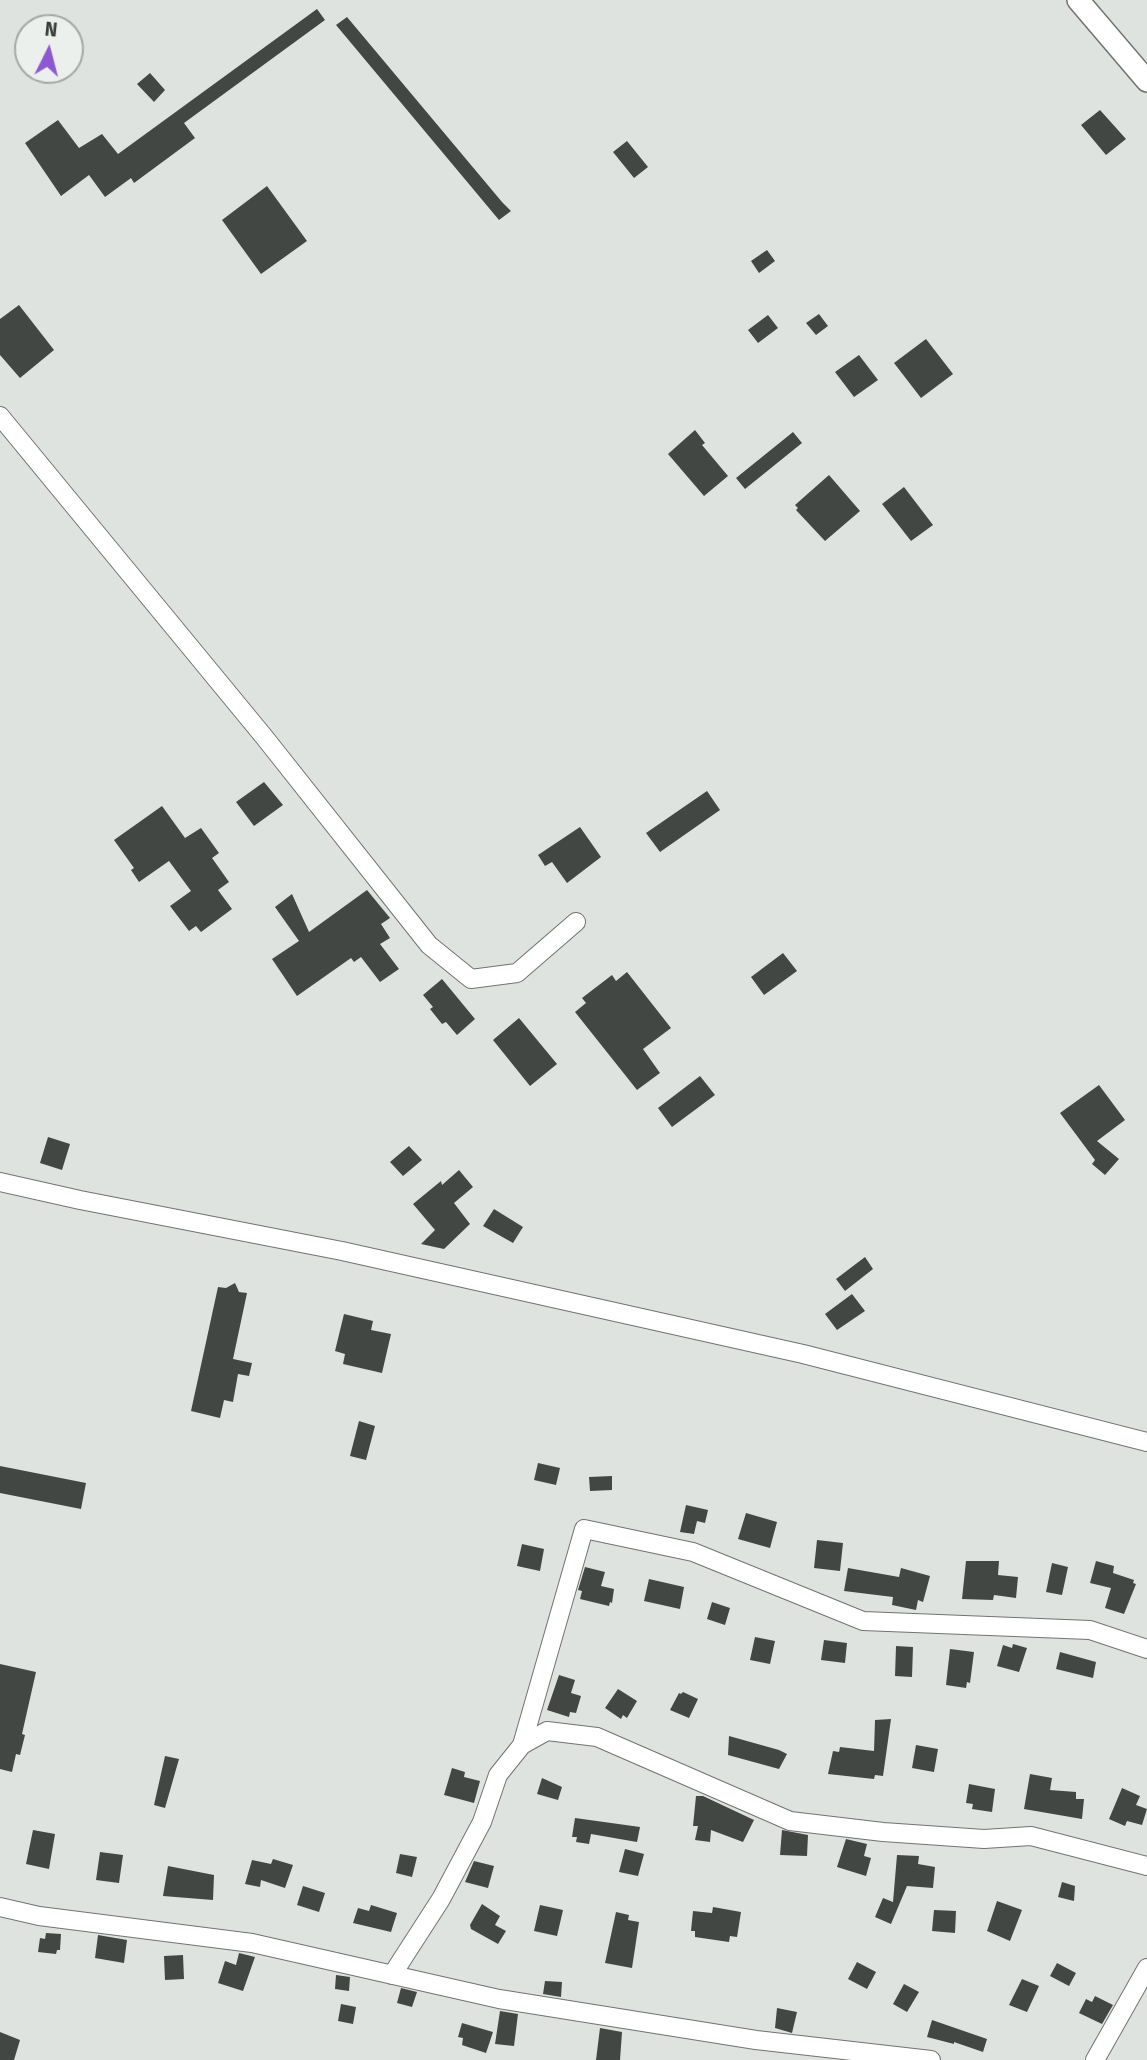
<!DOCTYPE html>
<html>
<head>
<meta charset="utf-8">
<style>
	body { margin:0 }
	#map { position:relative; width:1147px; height:2060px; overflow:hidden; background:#dee3df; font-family:"Fira Sans",sans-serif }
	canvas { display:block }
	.north { position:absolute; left:14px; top:14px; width:70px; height:70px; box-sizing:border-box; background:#ebf0ec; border:2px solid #a5a8a5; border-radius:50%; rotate:6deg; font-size:19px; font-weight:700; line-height:28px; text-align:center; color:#3b3d3b }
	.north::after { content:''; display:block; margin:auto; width:24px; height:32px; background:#8c59d1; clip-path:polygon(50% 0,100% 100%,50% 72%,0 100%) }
</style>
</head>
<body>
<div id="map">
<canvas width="1147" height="2060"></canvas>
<div class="north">N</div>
</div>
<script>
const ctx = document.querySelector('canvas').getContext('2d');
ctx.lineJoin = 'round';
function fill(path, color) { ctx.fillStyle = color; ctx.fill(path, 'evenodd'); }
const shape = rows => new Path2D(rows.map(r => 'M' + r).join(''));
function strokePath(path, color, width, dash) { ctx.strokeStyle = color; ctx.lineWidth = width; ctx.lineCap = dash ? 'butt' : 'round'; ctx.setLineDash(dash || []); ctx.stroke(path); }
const building = shape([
	[317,9,325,20,184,123,195,138,134,183,131,178,105,197,89,175,61,196,25,143,58,120,79,148,102,134,118,154],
	[347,17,502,202,511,211,499,220,336,25],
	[150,73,165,90,154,102,137,84],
	[1100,110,1126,139,1106,155,1081,125],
	[627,141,648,167,634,178,613,152],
	[267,186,307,241,261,274,222,220],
	[767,250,775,261,759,273,751,261],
	[19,305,54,350,20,378,0,355,0,319],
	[819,314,828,326,816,335,806,323],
	[768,315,778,328,758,343,748,330],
	[926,339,953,374,921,398,894,363],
	[859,355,878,380,854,397,835,372],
	[695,430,705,443,702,445,728,476,704,496,668,454],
	[793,432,802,443,745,489,736,478],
	[829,475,860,511,825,541,796,510,798,508,795,505],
	[904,487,933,525,911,541,882,504],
	[264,782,283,805,254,826,236,802],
	[707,791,720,810,660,852,646,833],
	[162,806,185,838,201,828,219,853,212,858,229,882,218,890,232,909,201,932,196,926,189,931,170,906,191,891,169,861,139,882,131,870,134,868,114,840],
	[580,827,601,857,567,883,552,862,545,866,538,855],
	[367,890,390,918,381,924,390,938,380,944,399,969,380,982,361,957,354,962,351,958,297,996,272,959,299,941,275,907,292,894,309,932],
	[783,953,797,971,764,995,751,977],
	[627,972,671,1028,643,1049,660,1073,637,1090,575,1012,586,1003,582,998,612,975,616,981],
	[442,979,475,1019,457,1035,446,1022,442,1024,430,1009,433,1007,423,995],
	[519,1018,557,1064,530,1086,493,1040],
	[700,1076,715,1095,672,1127,658,1108],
	[1099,1085,1125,1120,1097,1141,1119,1159,1105,1175,1092,1164,1095,1160,1060,1113],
	[48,1137,70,1144,62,1170,40,1163],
	[409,1146,422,1160,403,1176,390,1162],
	[459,1170,473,1187,454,1203,470,1224,444,1249,421,1244,435,1230,413,1204,441,1181,442,1185],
	[494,1209,523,1227,513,1243,483,1226],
	[865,1257,873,1269,845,1291,836,1279],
	[235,1283,239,1292,247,1293,233,1359,252,1363,249,1376,238,1374,233,1402,224,1400,220,1418,191,1411,218,1287,226,1288],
	[852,1294,865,1311,837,1330,825,1314],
	[344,1314,373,1321,371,1330,391,1334,382,1373,343,1364,345,1354,335,1351],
	[359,1421,375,1426,366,1460,350,1456],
	[538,1463,560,1468,556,1485,534,1480],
	[0,1466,86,1483,81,1509,0,1493],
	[612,1476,612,1490,590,1491,589,1477],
	[686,1505,708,1510,705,1523,697,1521,694,1534,680,1532],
	[746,1513,777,1522,770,1548,738,1539],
	[817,1540,843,1543,840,1571,814,1568],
	[522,1544,544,1549,540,1571,517,1566],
	[966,1561,999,1561,998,1575,1018,1577,1016,1598,994,1595,993,1600,962,1599],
	[1096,1561,1114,1566,1113,1573,1134,1580,1133,1583,1136,1584,1124,1614,1105,1608,1111,1588,1090,1583],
	[1052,1563,1068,1567,1062,1595,1046,1592],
	[585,1567,605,1572,601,1586,614,1589,612,1603,610,1602,609,1606,580,1599,582,1591,578,1590],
	[848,1568,899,1577,901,1568,930,1576,923,1602,918,1600,916,1610,892,1605,893,1597,844,1591],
	[649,1579,684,1587,680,1609,644,1601],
	[712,1602,730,1608,725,1625,707,1619],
	[755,1637,775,1641,770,1664,750,1660],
	[824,1640,847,1643,845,1663,821,1660],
	[1013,1644,1027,1648,1019,1672,997,1666,1003,1645,1012,1648],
	[896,1646,913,1647,912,1677,895,1676],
	[950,1649,974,1652,970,1683,967,1682,966,1688,946,1685],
	[1060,1652,1096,1662,1093,1678,1056,1669],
	[0,1664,36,1672,22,1734,25,1735,20,1755,16,1754,12,1772,0,1769],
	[559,1675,575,1680,571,1693,581,1696,576,1713,570,1712,569,1717,547,1710],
	[618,1689,637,1701,627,1718,623,1715,621,1719,605,1708],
	[683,1692,698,1699,689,1718,670,1710,679,1693,681,1694],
	[891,1719,883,1776,875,1775,874,1779,828,1774,833,1751,839,1752,840,1747,874,1751,875,1720],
	[729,1736,779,1750,787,1754,779,1769,728,1755],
	[916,1745,938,1749,934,1772,912,1768],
	[165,1756,179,1759,165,1808,154,1805],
	[452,1768,465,1772,464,1777,480,1781,474,1803,444,1795],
	[1030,1774,1052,1778,1050,1790,1076,1792,1076,1799,1084,1799,1082,1819,1024,1809],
	[542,1778,562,1787,558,1800,537,1794],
	[969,1784,995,1789,992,1812,972,1809,973,1804,966,1803],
	[1122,1788,1140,1796,1136,1805,1147,1809,1142,1825,1127,1821,1125,1826,1109,1819],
	[696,1796,703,1796,754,1820,743,1842,711,1830,710,1842,695,1840,698,1826,693,1826],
	[575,1818,640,1827,637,1842,591,1834,589,1844,576,1842,577,1837,572,1837],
	[33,1830,55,1834,49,1869,26,1864],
	[782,1830,808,1835,807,1856,780,1855],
	[846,1839,867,1844,864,1856,871,1858,866,1876,837,1867],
	[625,1849,644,1854,638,1876,619,1872],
	[100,1852,123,1855,119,1883,96,1880],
	[400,1854,417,1857,412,1877,396,1873],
	[897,1855,919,1856,918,1864,935,1867,933,1888,907,1886,891,1924,875,1917,883,1898,893,1902],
	[273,1859,293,1865,285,1888,261,1880,260,1887,245,1884,252,1860,271,1864],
	[474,1861,494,1866,488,1888,465,1882],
	[168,1866,214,1875,213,1900,163,1896],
	[1062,1882,1075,1886,1074,1901,1058,1897],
	[303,1886,325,1893,319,1912,297,1905],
	[997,1901,1022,1910,1010,1941,987,1931],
	[482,1904,500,1916,495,1925,506,1931,498,1944,471,1929,470,1925],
	[371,1905,397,1913,391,1932,353,1923,358,1908,369,1911],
	[540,1905,563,1910,557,1936,534,1931],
	[713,1907,741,1912,737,1937,730,1936,729,1942,695,1937,695,1931,691,1931,693,1911,712,1913],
	[934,1910,956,1911,955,1933,932,1931],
	[616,1912,629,1915,628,1920,639,1922,632,1968,605,1963],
	[46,1933,61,1934,60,1950,57,1950,56,1954,38,1952,40,1938,45,1939],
	[98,1935,127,1940,124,1963,95,1958],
	[239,1953,255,1957,243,1991,218,1983,225,1961,236,1965],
	[183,1955,184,1979,165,1980,164,1956],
	[857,1962,876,1972,867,1989,848,1979],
	[1057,1963,1076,1973,1069,1986,1050,1976],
	[336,1975,350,1977,349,1991,335,1989],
	[1022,1979,1039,1986,1027,2012,1009,2005],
	[545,1981,562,1982,561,1997,543,1994],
	[904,1984,919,1992,907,2012,893,2004],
	[401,1988,417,1992,412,2007,397,2003],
	[1095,1996,1113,2005,1102,2024,1079,2013,1086,1999,1092,2002],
	[341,2004,356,2007,353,2024,338,2021],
	[777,2008,797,2012,792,2033,775,2028],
	[500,2011,518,2014,514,2046,495,2044],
	[932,2020,987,2039,983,2052,954,2042,954,2044,927,2037],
	[462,2023,493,2032,486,2053,462,2045,463,2038,458,2037],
	[600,2028,622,2032,620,2060,596,2060],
	[0,2032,20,2040,14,2060,0,2060]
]);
const minor = shape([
	[0,416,265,738,429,945,471,979,517,973,576,922],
	[0,1182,80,1200,342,1251,803,1354,1147,1442],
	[522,1745,547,1731,597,1737,790,1821,883,1832,984,1839,1031,1836,1147,1866],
	[0,1907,39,1916,252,1943,499,1999,756,2040,931,2060],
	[392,1975,441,1899,482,1822,498,1775,522,1745,584,1529,693,1552,863,1621,1090,1630,1147,1649],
	[1095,2060,1147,1968]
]);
const tertiary = shape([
	[1078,0,1147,81]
]);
fill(building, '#434744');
strokePath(minor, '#707471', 20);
strokePath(tertiary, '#707471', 24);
strokePath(minor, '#fff', 18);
strokePath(tertiary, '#fff', 21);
</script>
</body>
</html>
